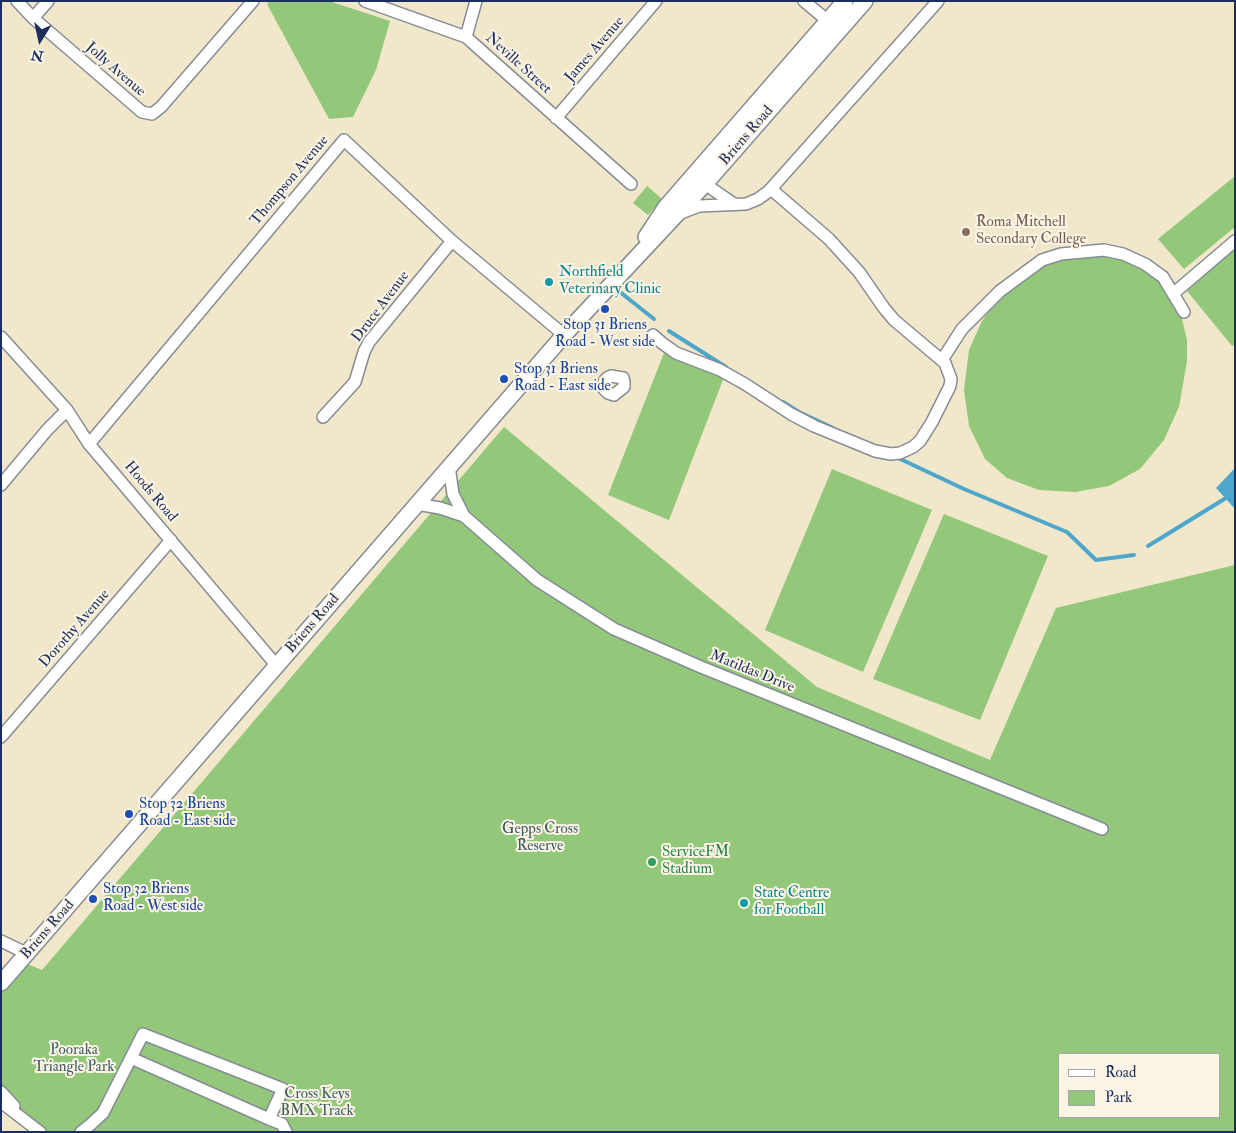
<!DOCTYPE html>
<html>
<head>
<meta charset="utf-8">
<style>
	body { margin:0 }
	#map { position:relative; width:1236px; height:1133px; overflow:hidden; background:#f1e8cc; font-family:"IM FELL Double Pica",serif }
	canvas { display:block }
	.frame { position:absolute; inset:0; border:2px solid #1b2f5e; pointer-events:none }
	.legend { position:absolute; left:1058px; top:1053px; width:162px; height:65px; box-sizing:border-box; background:#fcf5e5; border:1px solid #a2a6af; margin:0; padding:6px 9px; list-style:none; font-size:15px; color:#1b2f5e }
	.legend li { display:flex; align-items:center; gap:10px; height:25px }
	.legend b { width:25px; border:1px solid #a2a6af }
	.north { position:absolute; left:15px; top:15px; width:50px; height:50px; -webkit-text-stroke:4px #fcf5e5; paint-order:stroke; rotate:190deg; font-size:14px; font-weight:700; line-height:20px; text-align:center; color:#1b2f5e }
	.north::after { content:''; display:block; margin:auto; width:18px; height:22px; background:#1b2f5e; clip-path:polygon(50% 0,100% 100%,50% 72%,0 100%) }
</style>
</head>
<body>
<div id="map">
<canvas width="1236" height="1133"></canvas>
<div class="frame"></div>
<ul class="legend">
<li><b style="height:6px;background:#fff"></b>Road</li>
<li><b style="height:14px;background:#93c779"></b>Park</li>
</ul>
<div class="north">N</div>
</div>
<script>
const ctx = document.querySelector('canvas').getContext('2d');
ctx.lineJoin = 'round';
function fill(path, color) { ctx.fillStyle = color; ctx.fill(path, 'evenodd'); }
const shape = rows => new Path2D(rows.map(r => 'M' + r).join(''));
function strokePath(path, color, width, dash) { ctx.strokeStyle = color; ctx.lineWidth = width; ctx.lineCap = dash ? 'butt' : 'round'; ctx.setLineDash(dash || []); ctx.stroke(path); }
function write(font, color, halo, rows, align = 'center') {
  ctx.font = font + ' "IM FELL Double Pica",serif'; ctx.lineWidth = 4; ctx.setLineDash([]); ctx.textBaseline = 'middle'; ctx.strokeStyle = halo; ctx.fillStyle = color; for (const [text, x, y, turn = 0] of rows) {
    ctx.save(); ctx.translate(x, y); ctx.rotate((+turn || 0) * Math.PI / 180); ctx.textAlign = isNaN(turn) ? turn : align; if (halo) ctx.strokeText(text, 0, 0); ctx.fillText(text, 0, 0); ctx.restore();
  }
}
const green = shape([
	[270,1,329,1,390,21,376,70,353,117,329,119,267,4],
	[1235,176,1235,227,1184,269,1158,239],
	[647,186,662,199,648,215,633,203],
	[1235,248,1235,344,1232,346,1187,291],
	[1098,253,1135,262,1158,279,1181,315,1187,340,1187,361,1179,407,1164,440,1140,469,1109,486,1075,492,1039,490,1007,478,985,459,969,426,964,390,969,350,982,321,999,296,1032,272,1059,258],
	[664,353,724,377,669,520,608,495],
	[504,427,817,687,990,760,1056,608,1235,565,1235,1132,39,1132,1,1092,1,981,18,960,42,970],
	[1060,1054,1220,1054,1220,1117,1060,1117],
	[832,469,932,510,863,672,765,630],
	[944,514,1048,556,980,720,873,679]
]);
const water = shape([
	[1235,468,1235,509,1216,488]
]);
const stream = shape([
	[620,292,654,319],
	[669,331,726,367],
	[783,402,799,412,833,428],
	[896,457,964,489,1067,532,1096,560,1134,555],
	[1148,546,1226,498]
]);
const minor = shape([
	[17,1,33,18,142,112,152,114,161,107,253,1],
	[365,1,466,37,631,184],
	[804,1,828,21],
	[33,18,48,1],
	[466,37,476,1],
	[556,118,656,1],
	[704,178,705,184,734,204],
	[678,214,699,206,746,204,758,199,769,191,938,1],
	[1174,293,1235,241],
	[653,335,662,343,676,353,720,370,745,384,791,414,814,426,875,451,891,454,900,453,913,447,920,441,932,422,950,386,951,379,945,363,894,320,884,308,859,272,829,239,771,189],
	[1,337,67,410,89,444,277,666],
	[942,360,962,329,1000,291,1042,260,1061,254,1104,250,1123,254,1145,264,1163,277,1184,312],
	[611,376,623,378,624,382,624,387,614,395,608,393,604,389,604,382,607,378,611,376],
	[323,417,355,382,364,352,369,342,452,241],
	[89,444,344,140,452,241,564,335],
	[449,466,453,494,464,516,537,580,614,629,701,667,1102,829],
	[1,485,47,430,67,410],
	[416,504,440,508,464,516],
	[1,737,171,540],
	[1,941,28,954],
	[1,1092,14,1106],
	[1,1102,40,1132],
	[269,1119,282,1124,286,1132],
	[81,1132,90,1125,103,1113,143,1034,283,1089,269,1119,131,1058]
]);
const major = shape([
	[646,237,665,208,845,1],
	[1,983,564,335,705,184,865,1]
]);
const markers = [
	[966,232,5,"#8d6e63"],
	[549,282,5,"#0f9aa8"],
	[605,309,5,"#1a4fb4"],
	[504,379,5,"#1a4fb4"],
	[129,814,5,"#1a4fb4"],
	[652,862,5,"#2e9e5b"],
	[93,899,5,"#1a4fb4"],
	[744,903,5,"#0f9aa8"]
];
const streetNames = [
	["James Avenue",595,50,-49],
	["Neville Street",518,64,42],
	["Jolly Avenue",115,70,41],
	["Briens Road",747,136,-49],
	["Thompson Avenue",290,181,-50],
	["Druce Avenue",381,307,-53],
	["Hoods Road",150,492,50],
	["Briens Road",313,624,-49],
	["Dorothy Avenue",75,629,-49],
	["Matildas Drive",752,672,22],
	["Briens Road",48,930,-49]
];
const educationNames = [
	["Roma Mitchell",976,223],
	["Secondary College",976,240]
];
const cultureNames = [
	["Northfield",559,273],
	["Veterinary Clinic",559,290],
	["State Centre",754,894],
	["for Football",754,911]
];
const transitNames = [
	["Stop 31 Briens",605,326,"center"],
	["Road - West side",605,343,"center"],
	["Stop 31 Briens",514,370],
	["Road - East side",514,387],
	["Stop 32 Briens",139,805],
	["Road - East side",139,822],
	["Stop 32 Briens",103,890],
	["Road - West side",103,907]
];
const parkNames = [
	["Gepps Cross",540,830],
	["Reserve",540,847],
	["Pooraka",74,1051],
	["Triangle Park",74,1068],
	["Cross Keys",317,1095],
	["BMX Track",317,1112]
];
const leisureNames = [
	["ServiceFM",662,853],
	["Stadium",662,870]
];
fill(green, '#93c779');
fill(water, '#4ea6cb');
strokePath(stream, '#4ea6cb', 4);
strokePath(minor, '#868c95', 14);
strokePath(major, '#868c95', 18);
strokePath(minor, '#fff', 11);
strokePath(major, '#fff', 15);
for (const [x, y, r, color] of markers) { const dot = new Path2D(); dot.arc(x, y, r, 0, 2 * Math.PI); ctx.fillStyle = color; ctx.fill(dot); strokePath(dot, '#fcf5e5', 2); }
write('15px', '#1b2f5e', '#fcf5e5', streetNames);
write('15px', '#785e54', '#fcf5e5', educationNames, 'left');
write('15px', '#0d838f', '#fcf5e5', cultureNames, 'left');
write('15px', '#164399', '#fcf5e5', transitNames, 'left');
write('15px', '#3f5d66', '#fcf5e5', parkNames);
write('15px', '#27864d', '#fcf5e5', leisureNames, 'left');
</script>
</body>
</html>
